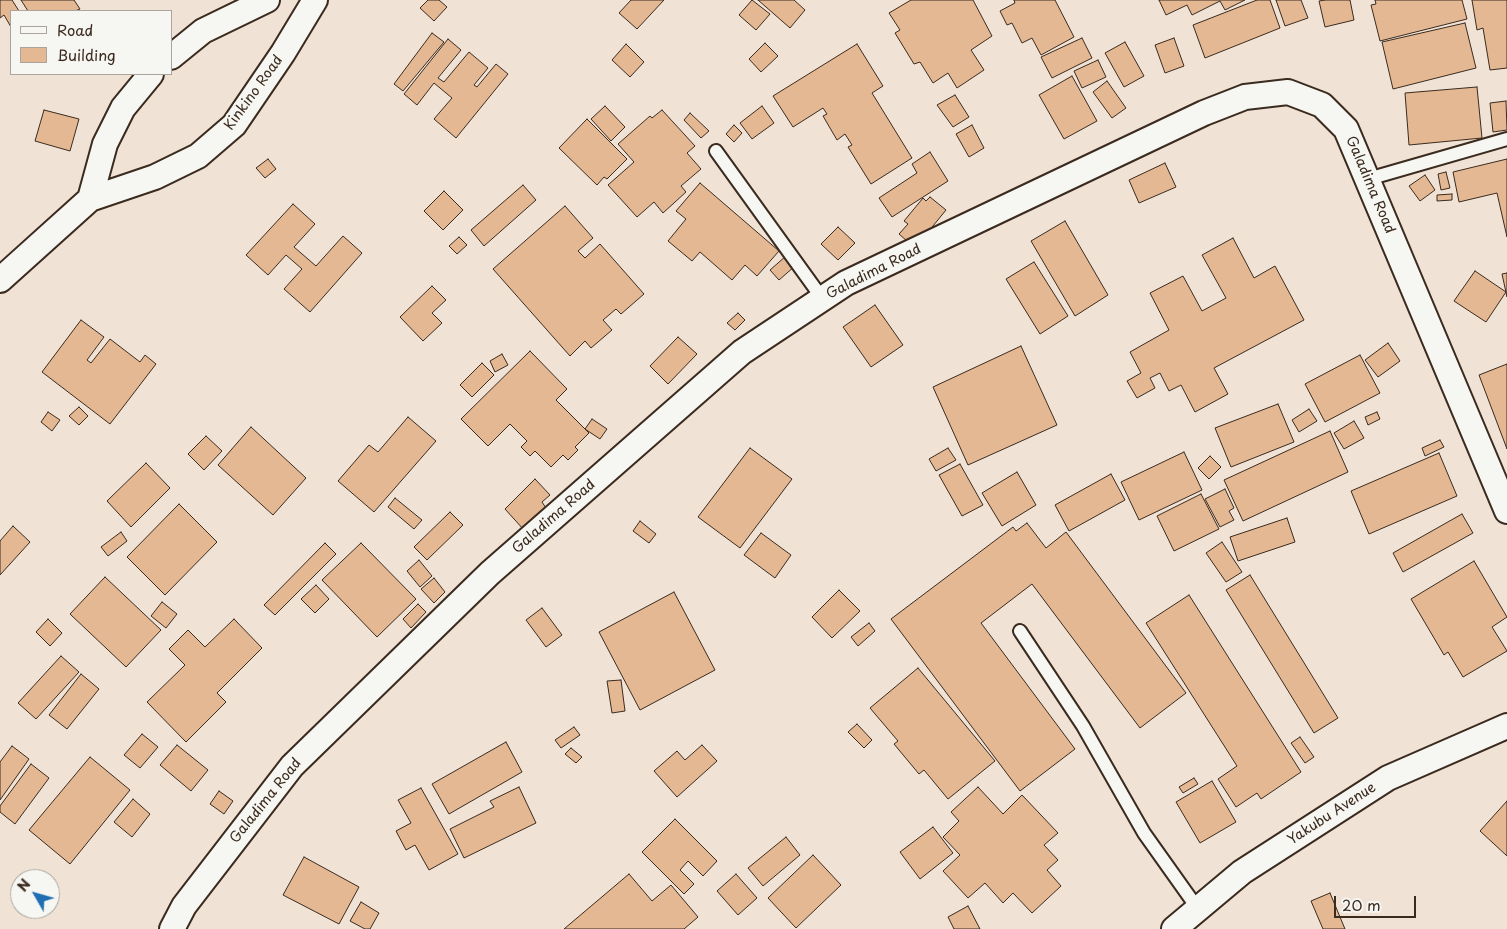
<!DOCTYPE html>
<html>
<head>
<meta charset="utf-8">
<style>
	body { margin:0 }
	#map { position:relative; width:1507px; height:929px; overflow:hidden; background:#f0e3d6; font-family:"Playpen Sans",sans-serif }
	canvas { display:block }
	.legend { position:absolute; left:10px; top:10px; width:162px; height:65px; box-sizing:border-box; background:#f6f6f2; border:1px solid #aba49d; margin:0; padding:6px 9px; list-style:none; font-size:15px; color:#3b2a1e }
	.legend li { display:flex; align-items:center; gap:10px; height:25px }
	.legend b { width:25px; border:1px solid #aba49d }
	.north { position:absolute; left:10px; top:869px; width:50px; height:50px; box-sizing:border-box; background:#f6f6f2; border:1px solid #aba49d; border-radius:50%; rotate:308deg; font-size:14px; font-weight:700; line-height:20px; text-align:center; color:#3b2a1e }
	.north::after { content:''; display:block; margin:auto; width:18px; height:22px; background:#1f6fb2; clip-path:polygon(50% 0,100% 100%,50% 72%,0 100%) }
	.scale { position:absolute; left:1334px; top:896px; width:82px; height:22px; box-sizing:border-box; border:2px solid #3b2a1e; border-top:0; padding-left:6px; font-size:15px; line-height:18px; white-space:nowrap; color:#3b2a1e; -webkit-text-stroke:4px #f6f6f2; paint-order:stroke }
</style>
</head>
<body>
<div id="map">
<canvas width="1507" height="929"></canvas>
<ul class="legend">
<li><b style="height:6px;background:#f6f6f2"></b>Road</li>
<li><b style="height:14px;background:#e3b893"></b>Building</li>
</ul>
<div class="north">N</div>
<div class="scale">20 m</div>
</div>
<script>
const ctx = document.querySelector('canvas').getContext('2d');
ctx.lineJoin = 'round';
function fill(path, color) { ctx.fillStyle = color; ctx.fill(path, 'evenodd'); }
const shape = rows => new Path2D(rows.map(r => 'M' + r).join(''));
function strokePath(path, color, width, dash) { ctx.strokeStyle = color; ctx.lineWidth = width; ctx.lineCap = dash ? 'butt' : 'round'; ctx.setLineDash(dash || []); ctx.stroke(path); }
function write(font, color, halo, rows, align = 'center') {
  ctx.font = font + ' "Playpen Sans",sans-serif'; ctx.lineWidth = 4.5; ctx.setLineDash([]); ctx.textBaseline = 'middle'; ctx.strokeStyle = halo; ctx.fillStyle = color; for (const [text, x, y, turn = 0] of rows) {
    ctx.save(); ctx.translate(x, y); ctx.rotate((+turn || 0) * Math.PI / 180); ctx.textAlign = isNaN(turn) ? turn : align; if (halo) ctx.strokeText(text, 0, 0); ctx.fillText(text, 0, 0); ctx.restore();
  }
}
const building = shape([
	[0,0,12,0,19,11,11,11,11,27,4,15,0,18,0,0],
	[21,0,74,0,80,9,75,11,28,11,21,0],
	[428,0,439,0,447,7,434,21,420,8,428,0],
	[631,0,664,0,637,29,619,13,631,0],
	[752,0,770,14,756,30,739,15,752,0],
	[758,0,794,0,805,10,790,28,758,0],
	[911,0,973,0,992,36,971,50,984,70,957,88,948,73,933,83,920,62,914,64,895,33,900,30,889,13,911,0],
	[1014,0,1055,0,1074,37,1041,55,1032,38,1022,43,1012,23,1007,25,1000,11,1015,3,1014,0],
	[1159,0,1245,0,1225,10,1220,1,1192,15,1187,5,1166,15,1159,0],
	[1257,0,1270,0,1280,28,1205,58,1193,25,1257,0],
	[1276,0,1301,0,1308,18,1285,26,1276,0],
	[1325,0,1350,0,1354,20,1325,27,1319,1,1325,0],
	[1375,0,1462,0,1467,19,1380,41,1371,5,1376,4,1375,0],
	[1472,0,1507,0,1507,68,1490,70,1483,28,1477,30,1472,0],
	[1465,23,1476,68,1393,89,1382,42,1465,23],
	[432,33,444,42,403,91,394,84,432,33],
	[1082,38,1092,58,1052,78,1041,57,1082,38],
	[1174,38,1184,66,1165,73,1155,45,1174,38],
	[448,39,461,50,438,78,444,82,469,52,488,68,474,85,477,87,496,64,508,74,456,138,434,119,452,98,434,83,417,105,404,94,448,39],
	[1125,42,1144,76,1124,87,1105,53,1125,42],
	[765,43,778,56,761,72,749,59,765,43],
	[626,44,644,62,630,77,612,60,626,44],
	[857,44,883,86,872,93,912,158,871,184,848,147,852,145,845,134,837,140,823,116,827,114,823,108,793,127,773,96,857,44],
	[1098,60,1106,77,1082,88,1074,71,1098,60],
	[1072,76,1097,121,1064,139,1039,95,1072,76],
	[1107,81,1126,108,1112,118,1093,92,1107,81],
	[1477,87,1482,138,1409,145,1405,93,1477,87],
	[955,95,969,117,953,127,937,105,955,95],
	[1506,101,1507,130,1493,132,1490,103,1506,101],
	[605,106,625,127,611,141,591,119,605,106],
	[762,106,774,123,752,139,740,123,762,106],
	[44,110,79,119,70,151,35,141,44,110],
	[662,110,695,146,687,153,701,169,681,186,686,192,663,213,654,202,637,217,608,185,634,162,618,144,650,116,652,118,662,110],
	[690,113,709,131,701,138,684,120,690,113],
	[587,119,627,159,607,179,604,177,597,185,559,148,587,119],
	[734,125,742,133,734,142,726,134,734,125],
	[972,125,984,148,969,157,956,134,972,125],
	[930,152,948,181,892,217,879,198,917,173,912,164,930,152],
	[268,159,276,169,265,178,256,168,268,159],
	[1507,159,1507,237,1497,193,1459,202,1453,172,1507,159],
	[1165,163,1176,187,1139,203,1129,180,1165,163],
	[1446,172,1450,188,1441,190,1438,174,1446,172],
	[1425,175,1435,190,1420,201,1409,186,1425,175],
	[700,183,779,251,757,276,745,265,732,280,700,252,692,261,668,241,686,219,676,211,700,183],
	[523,185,536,200,484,246,471,230,523,185],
	[444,191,463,210,443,230,424,211,444,191],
	[1452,194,1452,200,1437,201,1437,195,1452,194],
	[930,197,946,210,915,248,899,234,908,224,904,221,923,198,926,201,930,197],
	[293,204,315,224,294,247,316,266,343,236,362,253,310,312,284,289,302,269,286,255,268,275,246,255,293,204],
	[565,206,593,238,578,251,585,258,600,244,644,294,621,314,616,309,603,320,612,330,591,348,585,341,570,356,493,269,565,206],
	[1065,221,1108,295,1075,316,1031,241,1065,221],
	[838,227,855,243,838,260,821,244,838,227],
	[459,237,467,245,457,254,449,246,459,237],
	[1233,238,1254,278,1275,266,1304,320,1214,368,1228,394,1195,412,1181,385,1169,391,1160,373,1150,378,1155,388,1137,398,1127,381,1141,373,1130,352,1169,330,1150,293,1183,276,1202,311,1226,298,1202,255,1233,238],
	[786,256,795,266,779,280,770,270,786,256],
	[1034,262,1068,316,1040,334,1006,279,1034,262],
	[1475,271,1506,292,1486,322,1454,301,1475,271],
	[1507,273,1507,297,1502,274,1507,273],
	[432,286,446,300,432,313,442,323,423,341,400,317,432,286],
	[875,305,903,345,871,367,843,327,875,305],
	[738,313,745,320,735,330,727,323,738,313],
	[81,320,104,337,87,360,91,363,110,339,140,362,145,355,156,364,110,424,42,372,81,320],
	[678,337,697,354,668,384,650,366,678,337],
	[1388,343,1400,361,1378,377,1365,360,1388,343],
	[1021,346,1057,425,968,465,933,387,1021,346],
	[530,351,567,389,556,400,589,433,575,447,578,450,568,460,563,455,551,467,535,451,530,456,521,447,527,441,510,424,488,446,461,419,530,351],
	[502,354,508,365,495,372,490,361,502,354],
	[1360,355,1380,393,1325,422,1305,384,1360,355],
	[482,363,494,375,472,397,460,385,482,363],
	[1507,364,1507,449,1479,375,1507,364],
	[1278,404,1294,442,1231,467,1215,428,1278,404],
	[79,407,88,416,79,425,69,416,79,407],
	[1309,409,1317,421,1299,432,1292,420,1309,409],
	[48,412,60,420,52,431,41,422,48,412],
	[1377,412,1380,419,1368,425,1365,417,1377,412],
	[408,417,436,441,374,512,338,481,369,445,378,452,408,417],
	[592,419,607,429,600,439,585,429,592,419],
	[1354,421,1364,438,1344,449,1334,433,1354,421],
	[251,427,306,478,273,515,218,465,251,427],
	[1330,431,1348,472,1243,521,1224,480,1330,431],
	[206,436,222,451,204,470,188,454,206,436],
	[1440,440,1444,447,1425,456,1422,448,1440,440],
	[750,448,792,479,740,548,698,517,750,448],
	[948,448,956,460,936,471,929,459,948,448],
	[1184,452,1202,490,1139,520,1121,482,1184,452],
	[1439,453,1457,496,1369,534,1351,491,1439,453],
	[1210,456,1221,467,1209,479,1198,468,1210,456],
	[146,463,170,488,131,527,107,501,146,463],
	[960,464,983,505,962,516,939,475,960,464],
	[1017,472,1036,505,1002,526,982,493,1017,472],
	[1111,474,1125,500,1069,531,1055,505,1111,474],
	[535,479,550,495,542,502,546,508,524,530,505,509,535,479],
	[1225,489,1234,508,1229,511,1234,520,1220,527,1205,499,1225,489],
	[1201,494,1219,529,1174,551,1157,516,1201,494],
	[395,498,422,520,414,529,388,507,395,498],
	[179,504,217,542,165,595,127,557,179,504],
	[450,512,463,525,427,560,414,547,450,512],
	[1462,514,1473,533,1403,572,1393,553,1462,514],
	[1287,518,1295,542,1238,561,1230,537,1287,518],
	[640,521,656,534,649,543,633,531,640,521],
	[1027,523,1046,548,1066,532,1186,693,1140,728,1032,584,981,623,1075,749,1020,791,891,619,1013,527,1016,531,1027,523],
	[13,526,30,542,0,575,0,541,13,526],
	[121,532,127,541,108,556,101,547,121,532],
	[761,533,791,555,775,578,744,555,761,533],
	[1222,542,1242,572,1226,582,1206,553,1222,542],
	[325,543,336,554,275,615,264,605,325,543],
	[361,543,416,599,377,637,322,580,361,543],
	[419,560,432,576,420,587,407,571,419,560],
	[1474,561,1507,617,1492,627,1507,651,1463,677,1448,652,1444,655,1411,599,1474,561],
	[1250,575,1338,718,1314,733,1226,590,1250,575],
	[105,577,161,630,126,667,70,614,105,577],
	[434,578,445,592,434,603,421,589,434,578],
	[316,585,329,599,315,613,301,599,316,585],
	[839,590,860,611,832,638,812,617,839,590],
	[674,592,715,670,640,710,599,632,674,592],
	[1189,595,1301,772,1261,799,1257,793,1236,807,1218,779,1237,766,1146,623,1189,595],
	[162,602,177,614,166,628,151,616,162,602],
	[418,604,426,612,411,628,403,619,418,604],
	[542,608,562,635,546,647,526,620,542,608],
	[48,619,62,633,50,646,36,632,48,619],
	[234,619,262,648,217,693,226,702,186,742,147,702,185,665,169,649,188,630,205,647,234,619],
	[869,623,875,631,858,646,851,637,869,623],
	[61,656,79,672,36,719,18,703,61,656],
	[918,668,995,761,948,799,924,770,919,774,894,744,898,741,870,708,918,668],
	[81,674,99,689,67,729,49,715,81,674],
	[621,680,625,711,612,713,607,681,621,680],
	[857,724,872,740,864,748,848,732,857,724],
	[574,727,580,735,561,748,555,740,574,727],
	[142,734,158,747,140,768,124,755,142,734],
	[1300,737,1314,757,1305,763,1291,743,1300,737],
	[506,742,522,772,449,814,432,784,506,742],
	[177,745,208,770,191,791,160,765,177,745],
	[702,745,717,761,677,797,654,771,677,751,685,760,702,745],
	[12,746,29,759,0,800,0,762,12,746],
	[571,748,582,757,576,763,565,754,571,748],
	[90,757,130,790,70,864,29,830,90,757],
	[31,764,49,778,15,824,0,812,0,806,31,764],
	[1194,778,1198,784,1183,793,1179,787,1194,778],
	[1212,781,1236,822,1200,843,1176,802,1212,781],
	[519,787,536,823,464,858,450,829,494,807,490,801,519,787],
	[978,787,1003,814,1022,795,1058,833,1044,845,1058,860,1047,870,1061,886,1032,913,1013,893,1003,903,985,883,968,898,943,871,960,855,943,837,959,821,951,812,978,787],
	[421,788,458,854,429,870,415,845,406,850,396,831,411,823,398,800,421,788],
	[219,791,233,801,224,814,210,804,219,791],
	[133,799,150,814,132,837,114,822,133,799],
	[1507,801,1507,856,1480,831,1507,801],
	[675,819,717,861,703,876,688,861,680,870,694,884,684,894,642,852,675,819],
	[933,827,953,853,920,879,900,852,933,827],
	[786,837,800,855,763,886,748,868,786,837],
	[813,855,841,885,796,928,768,898,813,855],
	[304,857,359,887,339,924,283,895,304,857],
	[629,874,652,901,671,885,698,917,684,929,564,929,629,874],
	[736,874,757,898,738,915,717,891,736,874],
	[1330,893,1345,929,1323,929,1311,901,1330,893],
	[361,902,379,913,370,929,365,929,350,921,361,902],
	[968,906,980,929,954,929,948,917,968,906]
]);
const lane = shape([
	[716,151,822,298],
	[1368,179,1507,139],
	[1020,631,1083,726,1144,833,1198,909]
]);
const street = shape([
	[171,57,203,31,267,0],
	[90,199,105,144,123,108,151,74],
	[0,280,90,199,155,177,198,156,234,125,283,53,315,0],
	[172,929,184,906,292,766,490,573,742,352,846,283,1204,113,1245,97,1288,92,1322,105,1346,129,1507,511],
	[1174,929,1242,872,1388,778,1507,726]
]);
const streetNames = [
	["Kinkino Road",254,93,-54],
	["Galadima Road",1370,185,67],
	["Galadima Road",874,272,-27],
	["Galadima Road",554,517,-41],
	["Galadima Road",266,801,-51],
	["Yakubu Avenue",1332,814,-33]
];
fill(building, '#e3b893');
strokePath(building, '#3b2a1e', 1);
strokePath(lane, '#3b2a1e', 16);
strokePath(street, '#3b2a1e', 28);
strokePath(lane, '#f6f6f2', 12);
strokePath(street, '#f6f6f2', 24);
write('14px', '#3b2a1e', '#f6f6f2', streetNames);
</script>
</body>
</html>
